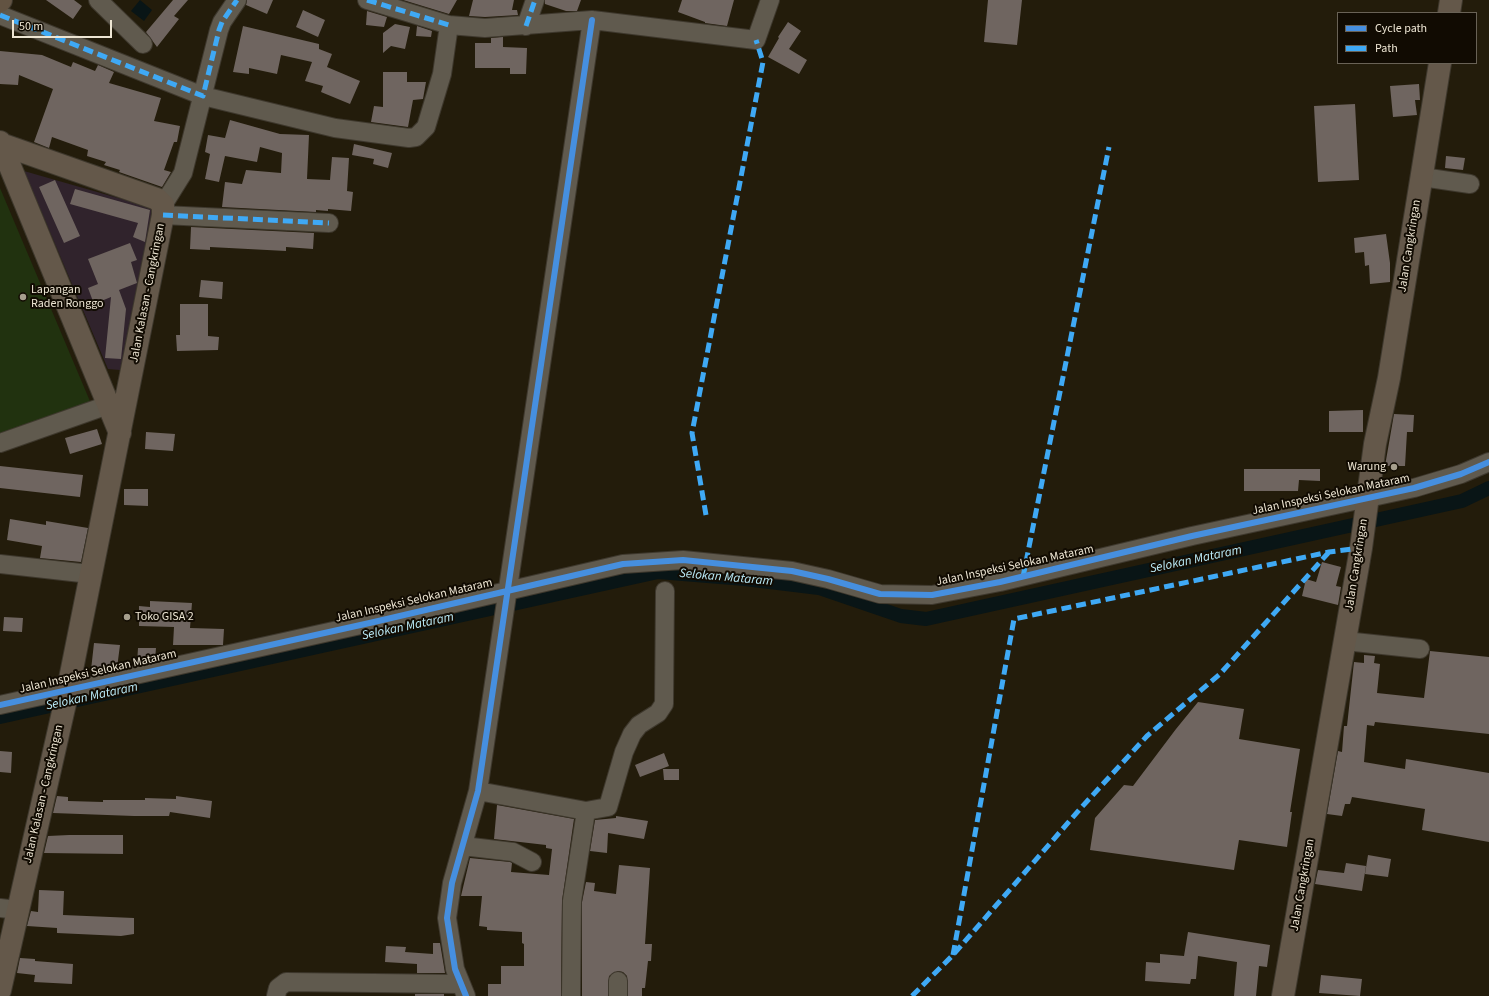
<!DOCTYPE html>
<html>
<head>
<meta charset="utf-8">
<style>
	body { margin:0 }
	#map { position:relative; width:1489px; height:996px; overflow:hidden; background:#231c0b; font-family:"Source Sans 3",sans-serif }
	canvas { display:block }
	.legend { position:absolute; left:1337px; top:12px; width:140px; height:52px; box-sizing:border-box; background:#110b02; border:1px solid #696256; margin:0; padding:5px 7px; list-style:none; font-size:12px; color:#ede5d3 }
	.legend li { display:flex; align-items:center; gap:8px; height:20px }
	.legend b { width:20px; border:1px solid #696256 }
	.scale { position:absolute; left:12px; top:20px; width:100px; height:18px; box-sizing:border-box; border:2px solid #ede5d3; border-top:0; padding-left:5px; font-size:12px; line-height:14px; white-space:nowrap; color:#ede5d3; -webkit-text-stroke:3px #110b02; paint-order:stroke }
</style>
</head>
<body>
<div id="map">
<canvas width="1489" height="996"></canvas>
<ul class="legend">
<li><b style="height:5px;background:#468fdf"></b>Cycle path</li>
<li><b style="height:5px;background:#3fa9f5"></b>Path</li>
</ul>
<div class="scale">50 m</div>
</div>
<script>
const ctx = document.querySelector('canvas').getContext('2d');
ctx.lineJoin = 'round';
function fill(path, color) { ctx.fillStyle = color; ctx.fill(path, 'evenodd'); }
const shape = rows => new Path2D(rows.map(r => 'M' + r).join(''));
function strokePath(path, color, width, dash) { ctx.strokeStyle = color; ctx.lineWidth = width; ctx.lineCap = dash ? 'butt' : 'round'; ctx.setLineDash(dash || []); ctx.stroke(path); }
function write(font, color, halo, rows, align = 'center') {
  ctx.font = font + ' "Source Sans 3",sans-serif'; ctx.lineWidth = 4; ctx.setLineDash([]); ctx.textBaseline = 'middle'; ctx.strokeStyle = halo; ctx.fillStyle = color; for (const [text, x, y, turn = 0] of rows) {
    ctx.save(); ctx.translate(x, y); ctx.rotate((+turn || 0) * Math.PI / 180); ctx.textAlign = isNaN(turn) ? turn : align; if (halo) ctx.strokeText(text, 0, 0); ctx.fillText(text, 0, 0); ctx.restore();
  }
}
const education = shape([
	[24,171,160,210,120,370,108,369]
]);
const green = shape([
	[0,188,92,406,0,440]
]);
const water = shape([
	[140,0,152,10,144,21,131,11]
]);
const canal = shape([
	[0,717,658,572,745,579,819,588,901,616,926,619,1462,501,1489,488]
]);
const building = shape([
	[46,0,74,0,82,6,73,19],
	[173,0,188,0,174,16,179,19,157,47,146,32],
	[247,0,273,0,267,14,246,5],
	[403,0,457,0,449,14],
	[473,0,514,0,512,10,517,10,518,15,485,17,469,16],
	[545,0,581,0,577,11,566,11,545,4],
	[682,0,734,0,727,26,705,23,705,22,678,12],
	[988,0,1022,0,1017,45,984,42],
	[303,10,325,20,318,37,296,27],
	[367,11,387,17,384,27,366,25],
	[788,22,801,31,789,49,807,60,799,74,768,57,779,38,778,37],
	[395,24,410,27,405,49,391,46,383,53,383,33],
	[243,26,319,44,319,49,332,54,327,67,360,81,350,104,321,92,323,86,305,81,312,62,281,55,277,74,249,68,249,74,233,72],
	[417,26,432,31,431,37,416,36],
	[503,37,503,47,527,48,526,74,510,74,510,68,475,68,475,43,491,43,491,38],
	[0,51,42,55,71,67,73,62,95,71,98,65,114,72,109,83,161,98,154,121,180,126,177,142,174,142,164,170,171,172,162,187,119,172,120,170,104,165,106,162,87,156,88,150,52,137,49,148,34,142,53,89,19,75,18,85,0,84],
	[383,72,407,72,407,82,426,82,423,99,413,100,408,127,371,122,374,106,383,107],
	[1419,84,1420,100,1415,100,1417,115,1393,117,1390,86],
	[1355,104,1359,180,1318,182,1314,106],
	[230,120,280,134,309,135,307,179,330,180,332,157,349,158,347,191,353,192,351,211,328,209,328,211,316,210,316,212,222,207,225,182,242,184,246,170,281,173,282,153,260,147,257,162,225,156,219,182,205,179,210,154,205,152,208,135,225,138],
	[354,144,392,153,388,168,373,164,374,159,352,155],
	[1446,156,1465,158,1463,170,1445,168],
	[55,180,80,236,64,243,39,187],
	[75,189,150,210,145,242,133,237,138,223,70,204],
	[191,227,314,233,313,249,286,247,286,251,210,247,210,250,190,249],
	[1386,234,1390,263,1390,282,1370,284,1369,265,1365,266,1364,252,1355,253,1354,238],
	[130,243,137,260,131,262,137,283,119,290,126,309,121,359,105,358,111,297,94,304,88,288,98,284,88,259],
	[201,280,223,282,222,299,199,297],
	[180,304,208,304,208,336,219,337,218,350,177,351,176,335,180,335],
	[1363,410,1363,432,1329,432,1329,411],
	[1394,414,1414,415,1413,432,1407,432,1405,466,1385,466],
	[97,429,102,444,70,454,65,438],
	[146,432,175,434,173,451,145,449],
	[0,466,83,475,80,497,0,488],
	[1244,469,1320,469,1320,481,1299,480,1298,491,1244,491],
	[124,489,148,489,148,506,124,505],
	[10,519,46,525,46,521,88,528,81,562,40,558,42,546,7,540],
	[1322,562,1341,567,1336,586,1341,587,1338,605,1302,596,1306,579,1316,582],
	[150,601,192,603,190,628,224,629,223,645,173,645,174,627,139,626,139,606,150,607],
	[4,617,23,618,22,632,3,631],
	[94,643,120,645,117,668,104,671,91,670],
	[138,648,156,648,155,660,137,664],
	[1430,651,1489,657,1489,734,1375,722,1374,726,1367,725,1364,762,1405,769,1406,759,1489,773,1489,842,1422,830,1425,809,1352,797,1350,804,1345,804,1342,816,1327,814,1338,751,1342,752,1344,726,1347,726,1354,662,1364,663,1364,655,1375,656,1374,663,1380,664,1377,693,1424,698],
	[1198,702,1244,709,1239,739,1300,749,1290,812,1292,812,1287,847,1239,840,1234,870,1090,850,1095,818,1124,785,1133,786,1176,729],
	[0,751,12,752,11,773,0,772],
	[664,753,669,766,640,777,635,765],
	[663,769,679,769,679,780,664,780],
	[57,796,68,797,68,801,103,802,103,800,145,800,145,798,176,799,176,796,212,801,210,818,170,812,169,816,134,816,53,813],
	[497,805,574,819,562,901,561,996,488,996,488,984,501,984,501,966,524,966,524,944,522,943,522,932,487,930,487,927,479,926,482,896,461,896,470,858,510,862,512,863,511,872,549,875,552,849,546,848,546,845,494,839],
	[616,816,648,821,644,839,608,833,607,853,590,851,595,820,616,818],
	[69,835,123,835,123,854,44,853,48,836],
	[1368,855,1391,859,1388,877,1365,874],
	[1346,863,1366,866,1362,891,1315,884,1318,870,1344,873],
	[619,865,650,868,645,944,652,944,651,961,648,961,645,988,642,988,642,996,628,996,627,976,623,972,618,971,609,976,608,996,582,996,582,902,586,882,595,883,594,891,616,894],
	[39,890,64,891,63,915,134,918,134,934,121,936,57,933,57,928,27,926,31,911,38,912],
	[1188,932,1270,945,1267,967,1259,966,1256,996,1234,996,1237,962,1198,956,1196,979,1191,979,1190,984,1145,981,1146,962,1160,963,1160,954,1184,956],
	[433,943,440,943,445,973,417,973,417,964,385,962,386,946,406,947,405,952,433,954],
	[20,958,35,959,35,961,73,964,72,984,34,982,35,975,17,973],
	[1321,975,1362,979,1360,996,1319,993],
	[415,994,444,994,444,996,415,996]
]);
const minor = shape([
	[98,0,143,44],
	[367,0,449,25,485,28,592,20,756,40,770,0],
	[0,15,203,96,335,128,409,138,416,137,426,127,442,74,449,25],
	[526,26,535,0],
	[1422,177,1470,184],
	[163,205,183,173,219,30,222,22,237,0],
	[163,215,329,223],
	[0,443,108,405],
	[0,564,90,574],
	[1345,641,1420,649],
	[0,705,374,622,623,564,683,560,792,571,828,579,880,594,932,595,1000,582,1192,536,1414,488,1461,474,1489,462],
	[478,791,586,811,572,901,571,996],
	[586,811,608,807,624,752,632,734,639,725,658,713,664,704,665,591],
	[463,846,513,852,532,862],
	[0,908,17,910],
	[276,996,278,988,286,982,460,984],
	[466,996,455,969,447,918,452,883,478,791,592,20],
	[618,996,618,981]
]);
const major = shape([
	[1449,13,1451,0],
	[0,142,120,433],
	[0,990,66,699,163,215,163,205,157,199,1,144],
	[1283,996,1361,548,1375,444,1389,378,1440,63]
]);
const highway = shape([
	[0,1,1,0]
]);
const quiet = shape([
	[367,0,449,25],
	[0,15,203,96,219,30,222,22,237,0],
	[526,26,535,0],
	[163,215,329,223],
	[706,515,692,433,763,62,756,40],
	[1023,577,1109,147],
	[953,955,1014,619,1329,552,1361,548],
	[912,996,953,955,1080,809,1147,736,1220,674,1329,552]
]);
const cycleway = shape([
	[0,705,374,622,623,564,683,560,792,571,828,579,880,594,932,595,1000,582,1192,536,1414,488,1461,474,1489,462],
	[466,996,455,969,447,918,452,883,478,791,592,20]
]);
const markers = [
	[23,297,4,"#a69f8d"],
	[1394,467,4,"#a69f8d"],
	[127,617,4,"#a69f8d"]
];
const streetNames = [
	["Jalan Cangkringan",1410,246,-81],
	["Jalan Kalasan - Cangkringan",148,293,-79],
	["Jalan Inspeksi Selokan Mataram",1331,495,-12],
	["Jalan Cangkringan",1357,565,-81],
	["Jalan Inspeksi Selokan Mataram",1015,566,-12],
	["Jalan Inspeksi Selokan Mataram",414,601,-13],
	["Jalan Inspeksi Selokan Mataram",98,672,-13],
	["Jalan Kalasan - Cangkringan",44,794,-77],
	["Jalan Cangkringan",1303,885,-80]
];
const poiNames = [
	["Lapangan",31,290],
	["Raden Ronggo",31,304],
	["Warung",1386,467,"right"],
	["Toko GISA 2",135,617]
];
const waterNames = [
	["Selokan Mataram",1196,560,-12],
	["Selokan Mataram",726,578,5],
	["Selokan Mataram",408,627,-12],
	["Selokan Mataram",92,697,-12]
];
fill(education, '#30232c');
fill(green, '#21320f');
fill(water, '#091516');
strokePath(canal, '#091516', 14);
fill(building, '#6f6560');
strokePath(minor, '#3e382d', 20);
strokePath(major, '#3e382d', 24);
strokePath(highway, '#3e382d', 24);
strokePath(minor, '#605a4e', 18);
strokePath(major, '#64584a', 22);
strokePath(highway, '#625342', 22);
strokePath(quiet, '#3fa9f5', 5, [10, 5]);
strokePath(cycleway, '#468fdf', 6);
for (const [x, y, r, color] of markers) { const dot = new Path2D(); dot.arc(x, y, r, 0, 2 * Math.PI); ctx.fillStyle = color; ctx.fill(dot); strokePath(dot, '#110b02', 1.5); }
write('12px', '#ede5d3', '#110b02', streetNames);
write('12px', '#ede5d3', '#110b02', poiNames, 'left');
write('italic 13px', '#bbebf8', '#110b02', waterNames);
</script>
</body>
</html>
